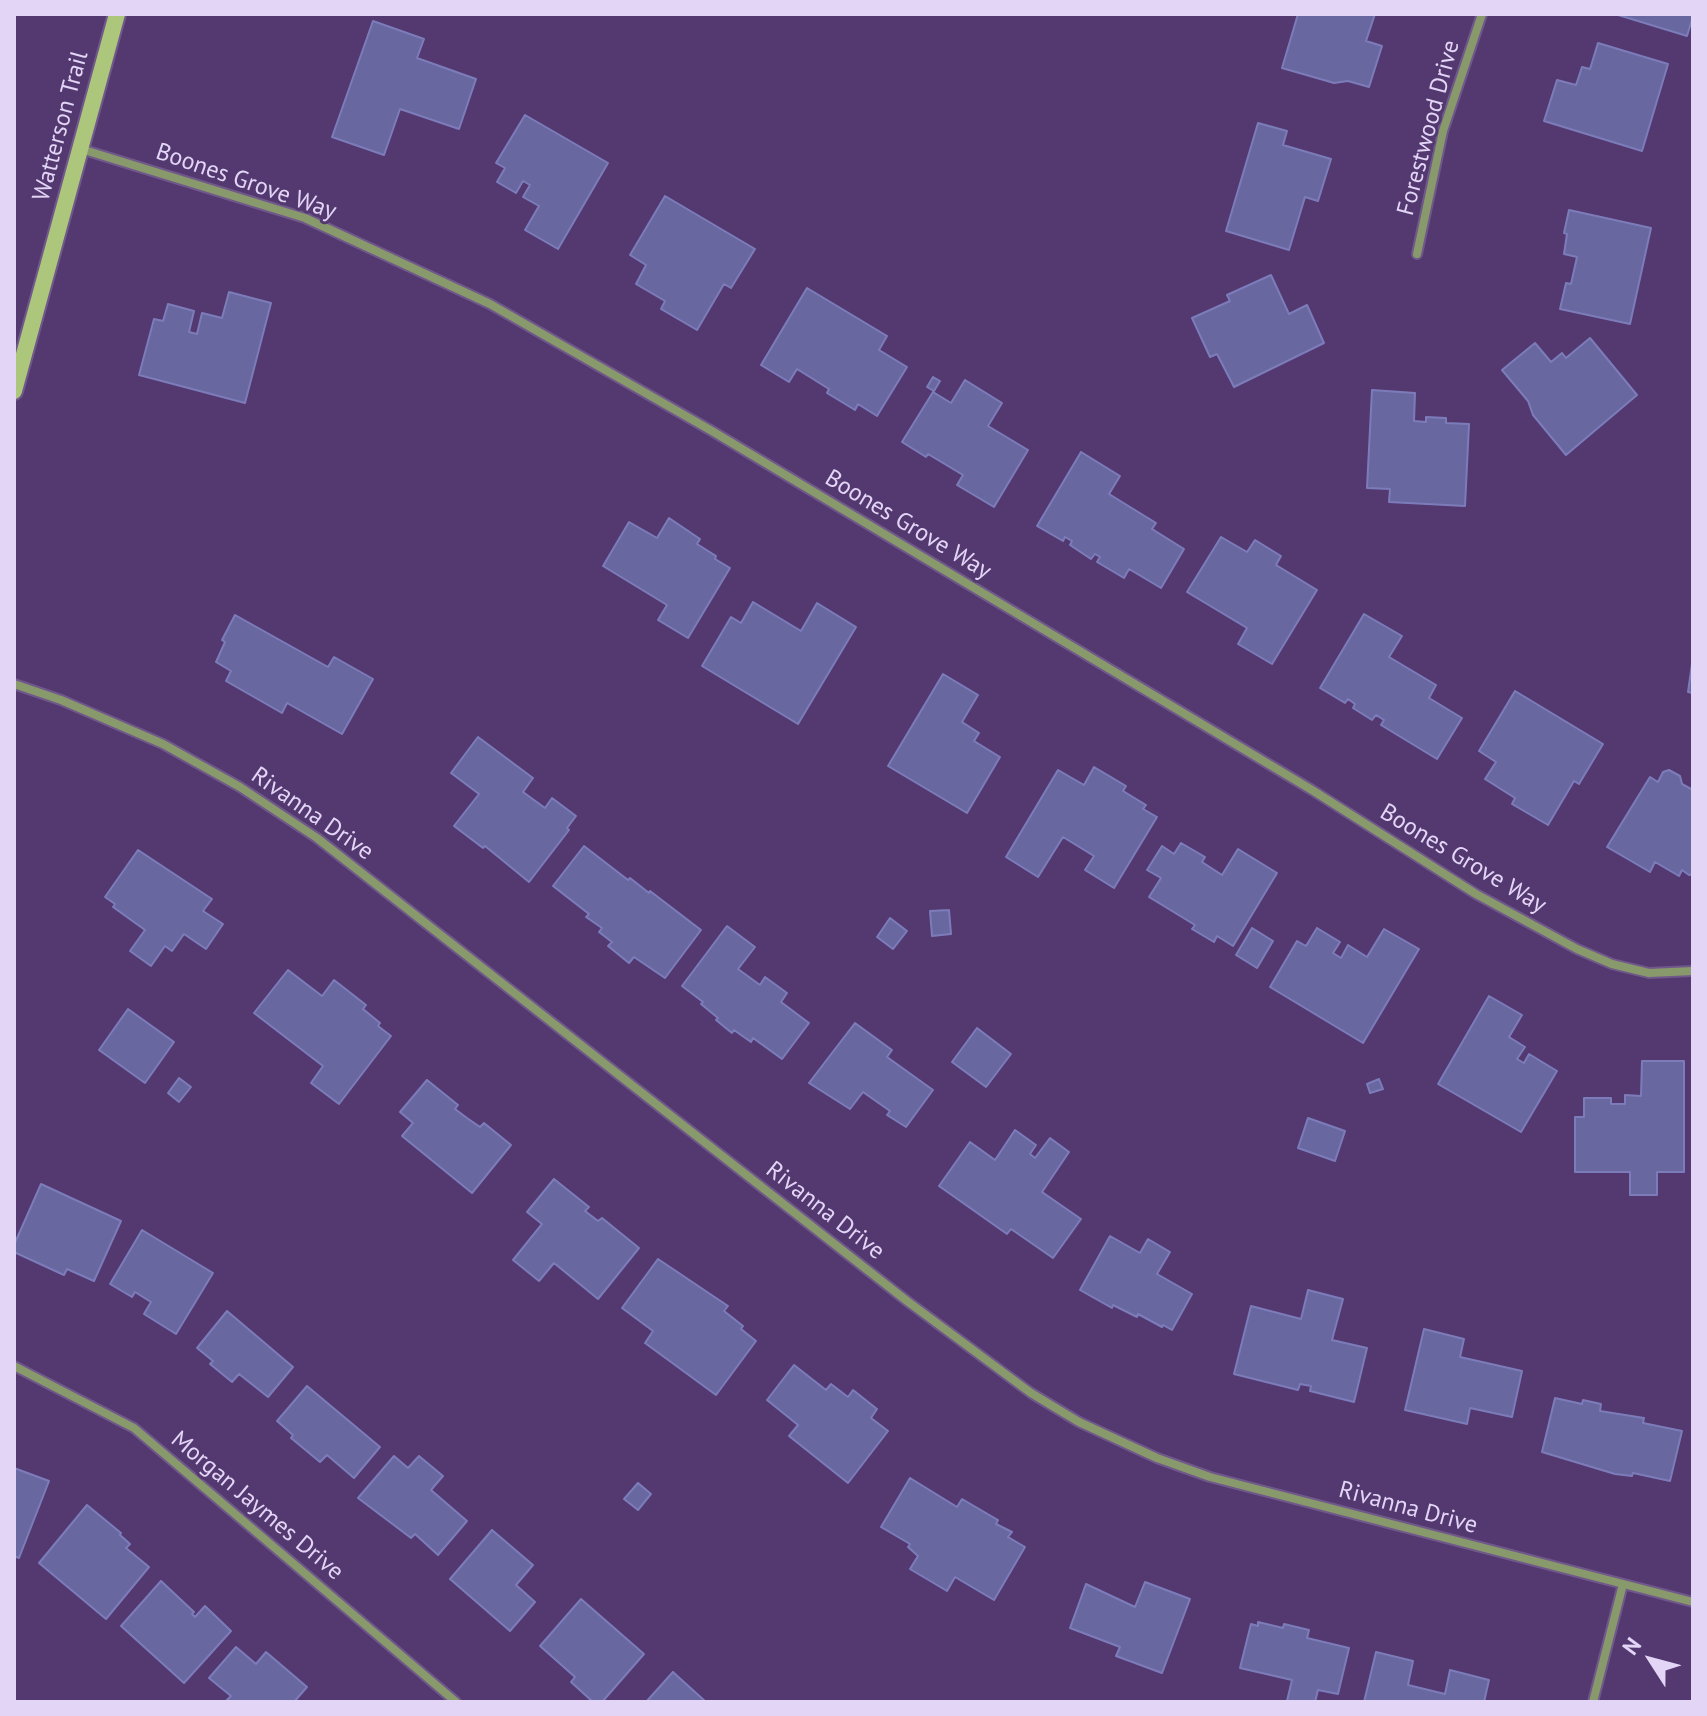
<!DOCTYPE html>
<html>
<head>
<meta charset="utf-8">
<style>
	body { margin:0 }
	#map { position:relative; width:1707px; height:1716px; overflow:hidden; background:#533970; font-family:"PT Sans",sans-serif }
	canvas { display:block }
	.frame { position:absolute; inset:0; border:16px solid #e3d5f6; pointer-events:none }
	.north { position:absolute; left:1611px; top:1620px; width:80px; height:80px; -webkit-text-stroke:6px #533970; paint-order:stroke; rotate:306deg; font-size:22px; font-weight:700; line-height:32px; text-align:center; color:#e3d5f6 }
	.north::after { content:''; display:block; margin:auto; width:28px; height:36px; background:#e3d5f6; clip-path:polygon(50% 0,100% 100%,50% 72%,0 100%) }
</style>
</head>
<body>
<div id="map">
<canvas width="1707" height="1716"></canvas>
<div class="frame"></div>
<div class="north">N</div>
</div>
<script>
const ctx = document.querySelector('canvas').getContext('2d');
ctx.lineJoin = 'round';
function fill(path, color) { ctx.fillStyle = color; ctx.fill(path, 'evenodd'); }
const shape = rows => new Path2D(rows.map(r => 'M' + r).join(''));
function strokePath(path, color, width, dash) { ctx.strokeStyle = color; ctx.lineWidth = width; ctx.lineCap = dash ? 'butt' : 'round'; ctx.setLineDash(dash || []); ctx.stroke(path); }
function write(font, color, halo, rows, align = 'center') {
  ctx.font = font + ' "PT Sans",sans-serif'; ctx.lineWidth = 6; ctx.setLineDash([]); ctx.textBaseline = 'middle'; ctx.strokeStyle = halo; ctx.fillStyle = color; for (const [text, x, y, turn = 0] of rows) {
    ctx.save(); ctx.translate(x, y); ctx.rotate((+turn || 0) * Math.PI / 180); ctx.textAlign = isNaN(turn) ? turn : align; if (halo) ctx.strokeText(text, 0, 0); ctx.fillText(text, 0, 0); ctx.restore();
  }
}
const building = shape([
	[1298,14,1375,14,1366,41,1382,46,1369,87,1348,81,1334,83,1282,68,1298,14],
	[1615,14,1693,14,1693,16,1687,36,1615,14],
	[373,21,424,39,417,58,476,79,459,129,400,109,384,155,332,137,373,21],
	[1598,43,1668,64,1642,151,1544,121,1557,80,1576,85,1582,67,1590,69,1598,43],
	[525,115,608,163,558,249,525,230,539,206,523,197,530,185,523,181,516,193,497,182,505,168,496,163,525,115],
	[1258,123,1287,131,1283,145,1331,159,1318,201,1305,197,1289,250,1226,231,1258,123],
	[665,196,755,249,731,288,724,284,697,330,661,309,665,301,636,284,646,265,630,255,665,196],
	[1569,210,1651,228,1630,324,1560,309,1566,283,1571,284,1577,257,1564,254,1567,234,1564,233,1569,210],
	[1271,275,1289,314,1307,305,1324,343,1234,387,1217,354,1210,357,1192,318,1230,301,1227,295,1271,275],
	[807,288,887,336,879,350,907,367,877,416,858,404,855,410,827,393,829,389,797,369,789,382,761,365,807,288],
	[229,292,271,303,245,403,139,375,154,319,163,321,168,304,194,311,189,332,197,334,202,313,222,318,229,292],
	[1590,338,1637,395,1566,455,1533,415,1528,401,1502,370,1535,343,1551,362,1562,353,1566,358,1590,338],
	[933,377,940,381,934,391,927,387,933,377],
	[965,380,1002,403,988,426,1028,450,994,507,957,485,963,475,928,454,926,457,902,442,933,392,951,403,965,380],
	[1372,390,1415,393,1414,421,1426,422,1426,417,1446,418,1446,423,1469,424,1465,506,1389,502,1390,489,1367,488,1372,390],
	[1081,452,1120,476,1109,494,1156,523,1152,529,1184,549,1161,588,1129,569,1124,578,1097,562,1100,557,1095,554,1091,559,1070,545,1072,541,1065,537,1063,541,1037,526,1081,452],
	[669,518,700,539,697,544,716,556,715,559,730,568,688,638,658,620,667,605,603,566,629,522,657,538,669,518],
	[1221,537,1247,552,1255,540,1281,556,1276,565,1317,590,1272,664,1238,644,1247,628,1187,592,1221,537],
	[753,602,801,631,817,603,856,627,798,724,702,666,731,617,741,623,753,602],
	[1364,614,1402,636,1389,657,1436,685,1429,698,1462,718,1437,759,1381,725,1384,720,1376,715,1372,720,1353,708,1355,704,1348,699,1345,703,1320,688,1364,614],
	[235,615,328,667,334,657,373,679,342,734,287,703,282,713,226,681,231,671,216,662,225,642,222,640,235,615],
	[1692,664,1693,665,1693,693,1688,692,1692,664],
	[943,674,978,695,962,722,979,733,974,741,1000,757,967,813,888,766,943,674],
	[1515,691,1603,744,1579,784,1574,781,1548,825,1512,804,1515,798,1485,779,1496,762,1479,751,1515,691],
	[478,737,533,778,523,792,545,808,552,798,576,816,567,828,569,830,529,882,485,846,483,848,454,826,479,794,451,773,478,737],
	[1094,767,1126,786,1123,791,1146,805,1143,809,1157,817,1114,888,1085,870,1094,856,1063,837,1038,877,1006,857,1058,770,1084,785,1094,767],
	[1669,770,1680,776,1682,784,1693,790,1693,874,1689,875,1682,870,1679,876,1655,862,1650,872,1607,847,1650,777,1658,782,1663,772,1669,770],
	[1181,843,1205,857,1202,862,1222,875,1238,849,1277,873,1233,946,1217,936,1214,942,1192,929,1195,925,1149,897,1161,878,1147,870,1162,846,1174,854,1181,843],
	[584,846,628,880,630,878,649,893,650,891,701,930,665,978,634,957,629,963,608,946,612,942,599,932,602,928,586,917,589,914,553,886,584,846],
	[138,850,212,899,203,911,223,924,206,949,184,934,172,951,165,946,151,966,130,951,145,930,113,907,115,904,105,897,138,850],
	[949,910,951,934,932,936,930,911,949,910],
	[890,918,907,931,893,949,877,937,890,918],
	[727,926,755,947,738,969,760,985,765,977,787,993,781,1002,809,1023,782,1059,753,1038,751,1042,734,1030,732,1033,727,1029,716,1020,718,1018,701,1004,703,1002,682,986,727,926],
	[1252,928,1273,941,1257,968,1236,955,1252,928],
	[1317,928,1340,942,1333,953,1341,958,1348,945,1367,957,1384,929,1419,949,1363,1043,1270,987,1297,941,1306,946,1317,928],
	[288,970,322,996,334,980,366,1005,363,1009,380,1023,378,1026,391,1036,339,1104,311,1083,323,1066,254,1013,288,970],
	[1489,996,1522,1015,1509,1037,1525,1047,1517,1059,1524,1063,1529,1054,1557,1071,1521,1132,1438,1084,1489,996],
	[128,1009,174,1042,145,1083,99,1050,128,1009],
	[855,1023,892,1050,887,1057,933,1090,906,1127,887,1115,890,1111,863,1092,850,1109,809,1083,855,1023],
	[977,1028,1011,1054,986,1087,952,1062,977,1028],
	[1642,1061,1684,1061,1684,1172,1657,1172,1657,1195,1630,1195,1630,1172,1575,1172,1575,1117,1584,1117,1584,1098,1611,1098,1611,1104,1625,1104,1625,1095,1641,1096,1642,1061],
	[179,1078,191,1087,179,1102,168,1093,179,1078],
	[1379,1079,1383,1089,1370,1093,1367,1084,1379,1079],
	[427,1080,458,1105,455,1109,467,1118,480,1127,484,1123,511,1145,472,1193,402,1136,413,1123,400,1112,427,1080],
	[1308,1118,1345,1131,1335,1161,1298,1148,1308,1118],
	[1015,1130,1036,1145,1030,1154,1035,1158,1050,1138,1069,1152,1042,1192,1081,1219,1053,1258,1011,1229,1007,1234,939,1186,970,1142,995,1160,1015,1130],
	[554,1179,589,1207,585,1211,598,1221,602,1218,639,1248,598,1299,554,1263,539,1281,513,1260,542,1224,527,1212,554,1179],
	[41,1184,121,1221,94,1281,67,1269,64,1275,14,1252,14,1245,41,1184],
	[142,1230,213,1273,176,1334,144,1314,151,1302,135,1292,132,1297,110,1284,142,1230],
	[1110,1236,1140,1253,1148,1239,1170,1252,1157,1274,1192,1294,1172,1330,1163,1325,1162,1327,1138,1314,1137,1317,1113,1305,1112,1308,1080,1290,1110,1236],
	[658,1259,728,1306,724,1311,743,1326,741,1329,756,1341,716,1395,645,1343,653,1331,622,1308,658,1259],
	[1308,1290,1343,1299,1332,1340,1367,1348,1354,1402,1310,1391,1311,1386,1300,1384,1298,1390,1234,1374,1251,1306,1301,1319,1308,1290],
	[227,1311,293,1367,268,1397,239,1374,232,1382,210,1364,213,1361,197,1348,227,1311],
	[1424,1329,1464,1339,1460,1357,1522,1371,1512,1417,1470,1408,1467,1424,1405,1410,1424,1329],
	[794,1365,826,1390,831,1384,848,1397,853,1390,877,1409,871,1418,888,1431,848,1483,789,1436,798,1425,767,1400,794,1365],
	[307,1386,380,1447,354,1478,327,1455,320,1462,291,1438,293,1435,277,1421,307,1386],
	[1555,1398,1582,1404,1583,1400,1601,1404,1600,1411,1644,1418,1643,1423,1682,1431,1670,1481,1633,1473,1632,1476,1615,1474,1542,1452,1555,1398],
	[394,1456,408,1468,419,1456,443,1476,431,1490,467,1521,438,1555,415,1534,411,1538,358,1498,394,1456],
	[14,1468,49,1481,19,1558,14,1556,14,1468],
	[910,1478,957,1507,962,1499,991,1516,998,1520,996,1524,1012,1532,1008,1537,1025,1547,994,1600,955,1577,947,1591,910,1569,918,1556,908,1547,910,1544,881,1527,910,1478],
	[638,1483,651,1494,638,1510,624,1499,638,1483],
	[87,1505,121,1533,120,1535,130,1544,126,1548,149,1567,106,1619,39,1563,87,1505],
	[492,1530,533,1565,516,1585,535,1602,510,1631,450,1579,492,1530],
	[161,1581,194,1612,192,1614,195,1617,205,1606,231,1631,184,1683,121,1626,161,1581],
	[1145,1582,1190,1599,1162,1673,1116,1656,1120,1647,1070,1628,1086,1584,1135,1607,1145,1582],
	[581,1599,644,1654,602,1702,593,1702,571,1682,575,1677,540,1646,581,1599],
	[1258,1622,1283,1628,1284,1624,1309,1630,1307,1638,1349,1648,1338,1694,1318,1690,1315,1702,1287,1701,1292,1680,1240,1668,1251,1624,1258,1626,1258,1622],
	[236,1647,256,1664,266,1652,307,1687,294,1702,225,1702,231,1696,209,1678,236,1647],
	[1376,1652,1413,1661,1408,1685,1445,1694,1450,1670,1489,1680,1484,1702,1364,1702,1376,1652],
	[673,1672,674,1673,706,1702,646,1702,673,1672]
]);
const minor = shape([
	[81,149,305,218,490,304,712,431,1312,790,1476,894,1577,949,1612,964,1649,973,1693,971],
	[1417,254,1443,131,1482,14],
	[14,684,61,700,163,744,240,787,317,838,907,1301,1031,1393,1079,1422,1157,1458,1210,1477,1693,1602],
	[14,1366,134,1428,456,1702],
	[1593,1702,1623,1584]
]);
const secondary = shape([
	[14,391,117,14]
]);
const streetNames = [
	["Watterson Trail",61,126,-75],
	["Forestwood Drive",1429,128,-75],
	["Boones Grove Way",246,182,19],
	["Boones Grove Way",908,525,31],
	["Rivanna Drive",312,814,35],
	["Boones Grove Way",1463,859,31],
	["Rivanna Drive",825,1211,38],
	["Morgan Jaymes Drive",257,1506,40],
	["Rivanna Drive",1408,1508,15]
];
fill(building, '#6867a0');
strokePath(building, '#7d7cba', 2);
strokePath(minor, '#70588b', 12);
strokePath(secondary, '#70588b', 20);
strokePath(minor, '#88996b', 8);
strokePath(secondary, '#acc67c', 16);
write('24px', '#e3d5f6', '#533970', streetNames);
</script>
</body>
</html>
